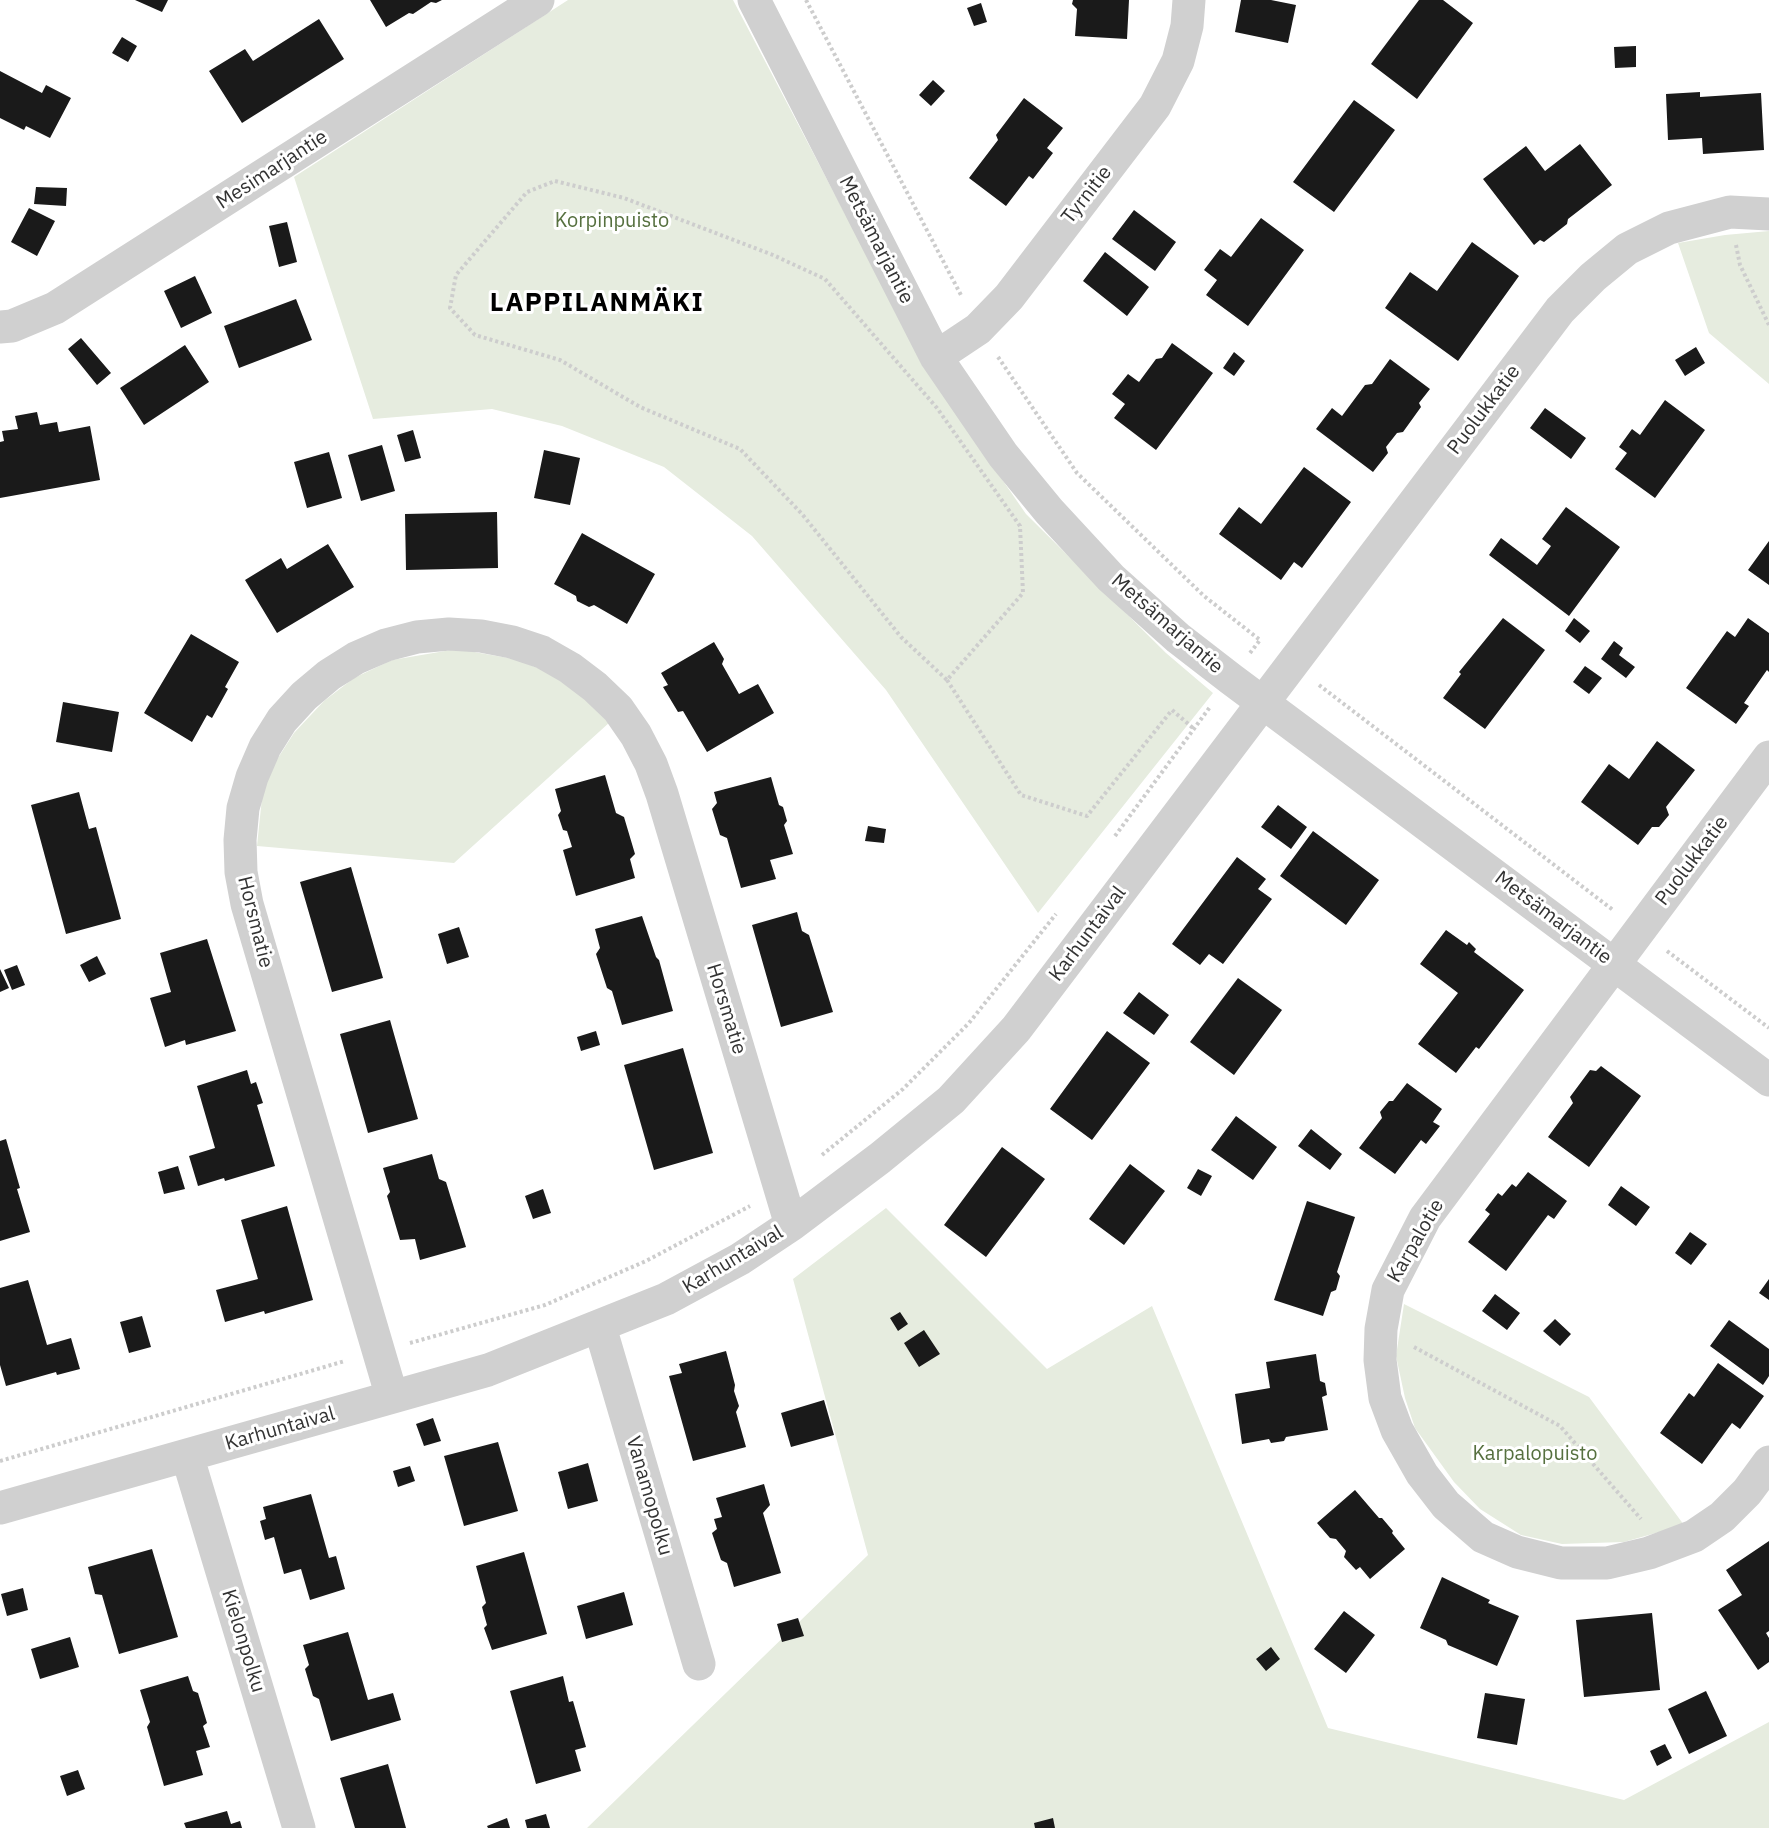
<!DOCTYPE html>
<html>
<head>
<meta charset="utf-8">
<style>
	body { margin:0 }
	canvas { display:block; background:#fff }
</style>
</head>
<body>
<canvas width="1769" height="1828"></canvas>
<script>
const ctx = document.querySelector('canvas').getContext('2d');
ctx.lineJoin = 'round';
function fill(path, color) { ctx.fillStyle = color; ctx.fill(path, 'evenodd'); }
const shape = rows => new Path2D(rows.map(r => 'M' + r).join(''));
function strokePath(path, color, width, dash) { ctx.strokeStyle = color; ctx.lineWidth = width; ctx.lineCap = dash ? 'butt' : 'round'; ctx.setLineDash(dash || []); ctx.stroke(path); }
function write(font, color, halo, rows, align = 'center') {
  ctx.font = font + ' "IBM Plex Sans",sans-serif'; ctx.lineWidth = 6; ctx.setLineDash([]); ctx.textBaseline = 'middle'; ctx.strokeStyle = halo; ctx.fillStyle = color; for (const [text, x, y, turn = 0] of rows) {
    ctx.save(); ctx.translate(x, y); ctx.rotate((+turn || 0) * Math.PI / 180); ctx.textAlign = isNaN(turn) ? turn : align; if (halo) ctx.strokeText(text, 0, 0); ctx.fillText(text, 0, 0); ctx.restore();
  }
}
const green = shape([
	[568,0,733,0,929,374,1026,514,1166,653,1213,693,1038,913,886,690,752,536,664,467,562,426,492,409,373,419,294,177],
	[1769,231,1769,384,1709,333,1678,243,1725,235],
	[457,649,514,659,546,671,588,699,610,722,454,863,257,846,263,788,276,761,294,733,324,701,354,678,392,660],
	[886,1208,1047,1369,1152,1306,1328,1728,1624,1800,1769,1722,1769,1828,587,1828,868,1555,793,1279],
	[1404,1304,1589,1397,1684,1525,1624,1542,1562,1544,1521,1535,1480,1509,1454,1482,1415,1428,1405,1398,1396,1356]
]);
const building = shape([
	[135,0,168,0,162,12],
	[370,0,442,0,436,3,431,2,413,14,409,13,386,27],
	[1073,0,1129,0,1127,39,1075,36,1077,9,1072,4],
	[1241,0,1271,0,1296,5,1288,43,1235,32],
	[1419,0,1443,0,1473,23,1417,99,1371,64],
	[981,3,987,22,974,26,967,8],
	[319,19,344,59,242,123,209,71,245,49,253,61],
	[122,37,137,46,128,62,112,53],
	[1636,46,1636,67,1615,68,1614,47],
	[0,71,42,93,46,85,71,98,50,138,26,126,24,130,0,118],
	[933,80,945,91,931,106,919,95],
	[1700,92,1700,97,1761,93,1764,150,1703,154,1702,138,1668,140,1666,94],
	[1024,98,1063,128,1047,148,1053,153,1033,179,1029,176,1006,206,969,178,998,140,996,135],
	[1354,100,1395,130,1334,212,1293,182],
	[1580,144,1612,185,1568,219,1567,224,1544,242,1540,240,1534,245,1483,179,1526,146,1545,171],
	[36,187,67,188,66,206,34,204],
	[29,208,55,221,37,256,11,242],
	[1134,210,1176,242,1155,271,1112,239],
	[1261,218,1304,250,1248,326,1206,295,1217,280,1204,270,1220,249,1231,257],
	[287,222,297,262,279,267,269,226],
	[1472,242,1519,276,1458,361,1385,308,1410,272,1437,291],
	[1105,252,1149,287,1127,316,1083,281],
	[195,276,212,313,181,328,164,291],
	[296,299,312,340,239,368,224,326],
	[81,338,111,373,97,385,68,349],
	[1172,343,1213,373,1156,450,1114,418,1125,404,1112,394,1128,374,1139,382,1156,359,1162,358],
	[185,345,209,382,144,425,120,388],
	[1696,347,1705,363,1685,376,1675,360],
	[1234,352,1245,361,1234,376,1223,368],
	[1390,359,1430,389,1419,403,1421,407,1403,432,1397,433,1386,447,1388,453,1373,472,1316,429,1332,408,1342,416,1365,385,1372,384],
	[1665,400,1705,430,1655,498,1615,469,1627,453,1619,447,1632,429,1640,435],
	[1545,408,1586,438,1571,459,1530,428],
	[37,412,40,425,57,422,59,432,90,426,100,480,0,498,0,442,4,441,2,431,18,429,15,416],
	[413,430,421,458,405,462,397,435],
	[382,445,395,491,361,501,348,455],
	[544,450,580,458,570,505,534,498],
	[329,452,342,498,307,508,294,462],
	[1304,467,1351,502,1302,568,1294,562,1281,580,1219,534,1239,507,1261,524],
	[1566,507,1620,547,1569,616,1489,555,1501,538,1537,565,1551,546,1542,539],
	[497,512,498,568,406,570,405,514],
	[582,533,655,574,627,624,594,605,589,607,577,601,576,596,554,584],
	[1769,541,1769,585,1748,570],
	[328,544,354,587,277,633,245,580,281,558,287,569],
	[1503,618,1545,650,1485,729,1443,698,1461,674,1459,672],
	[1574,618,1590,631,1580,643,1565,631],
	[1748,618,1769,633,1769,672,1767,670,1744,703,1749,706,1736,724,1686,688,1727,631,1735,637],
	[191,634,239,662,225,687,228,689,212,718,207,715,192,742,144,713],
	[1614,641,1623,648,1619,655,1635,667,1626,678,1601,659],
	[714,642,724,659,722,664,739,694,758,684,774,713,707,752,683,711,678,712,663,687,668,685,661,673],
	[1585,666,1602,678,1589,694,1573,682],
	[63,702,119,712,112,752,56,742],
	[1657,741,1695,770,1666,807,1669,815,1659,827,1652,827,1638,845,1581,802,1609,764,1629,779],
	[605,775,616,813,624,817,635,854,630,859,635,878,576,896,563,850,572,847,567,831,563,830,558,815,561,811,555,789],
	[771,777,779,805,783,807,787,821,784,825,793,854,770,860,776,879,741,888,727,838,720,835,712,809,717,803,714,792],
	[79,792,89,829,96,827,121,919,66,934,31,805],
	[1278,805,1307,827,1291,849,1261,827],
	[868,826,886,829,884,843,865,841],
	[1313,831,1379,880,1346,925,1280,876],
	[1237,857,1266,879,1258,889,1272,899,1223,964,1209,954,1200,965,1172,944],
	[351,867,383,978,332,992,300,882],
	[797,912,802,931,809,935,833,1012,781,1027,752,925],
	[642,916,656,957,659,960,673,1011,622,1025,612,991,607,988,596,954,600,948,595,929],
	[459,927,469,957,447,964,438,934],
	[1446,930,1467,945,1469,942,1476,949,1474,952,1524,990,1479,1049,1476,1047,1456,1073,1418,1044,1458,993,1420,964],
	[207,939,236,1031,186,1045,185,1040,165,1047,150,998,171,992,160,953],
	[97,956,106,974,89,982,80,965],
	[17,965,25,985,12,990,4,970],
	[0,969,9,988,0,992],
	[1238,978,1282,1010,1234,1075,1190,1042],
	[1139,992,1169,1015,1154,1035,1123,1013],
	[390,1020,418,1119,368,1133,340,1034],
	[596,1031,600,1045,581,1051,577,1037],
	[1107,1031,1150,1063,1092,1140,1050,1109],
	[683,1048,713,1153,654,1170,624,1065],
	[1601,1066,1641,1096,1589,1167,1548,1137,1573,1103,1570,1097,1590,1070,1596,1071],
	[247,1070,251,1084,256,1082,263,1103,257,1105,275,1166,225,1181,224,1178,198,1186,189,1156,215,1148,197,1086],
	[1407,1083,1442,1109,1433,1122,1440,1126,1426,1144,1421,1140,1395,1174,1359,1148,1382,1118,1380,1112,1389,1101,1393,1101],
	[1236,1116,1277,1147,1253,1180,1211,1150],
	[1311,1129,1342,1154,1330,1170,1298,1146],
	[6,1139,20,1188,17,1189,30,1232,0,1241,0,1141],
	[1002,1147,1045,1179,986,1257,944,1225],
	[432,1154,439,1179,446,1182,466,1247,420,1260,415,1239,400,1240,387,1196,390,1192,383,1168],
	[1130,1164,1165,1191,1124,1245,1089,1219],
	[178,1166,185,1189,164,1194,158,1172],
	[1198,1169,1212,1176,1201,1196,1187,1188],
	[1528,1172,1567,1201,1554,1219,1548,1215,1506,1271,1468,1242,1490,1214,1485,1210,1498,1193,1502,1196,1512,1184,1516,1187],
	[1621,1186,1650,1207,1636,1226,1608,1205],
	[543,1189,551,1213,533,1219,525,1196],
	[1307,1201,1355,1217,1337,1272,1340,1276,1336,1290,1331,1292,1323,1316,1274,1300],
	[287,1206,313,1300,265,1314,264,1311,225,1322,216,1290,258,1279,241,1220],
	[1690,1232,1707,1244,1691,1265,1675,1253],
	[1769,1279,1769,1300,1759,1293],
	[28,1280,47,1345,71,1338,80,1369,57,1375,56,1372,6,1386,0,1365,0,1288],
	[1495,1294,1520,1313,1507,1330,1482,1311],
	[900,1312,908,1324,898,1331,890,1318],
	[142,1316,151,1347,129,1353,120,1322],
	[1555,1319,1571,1334,1560,1346,1543,1331],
	[1729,1320,1769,1349,1769,1376,1763,1385,1710,1346],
	[924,1330,940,1354,919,1367,904,1343],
	[726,1351,735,1385,734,1391,739,1406,736,1412,746,1447,693,1461,669,1376,682,1373,679,1364],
	[1316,1354,1320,1381,1325,1383,1327,1395,1322,1397,1328,1430,1286,1437,1284,1441,1271,1443,1269,1439,1242,1444,1235,1394,1270,1388,1266,1362],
	[1718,1363,1764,1396,1740,1429,1732,1423,1702,1464,1660,1433,1689,1393,1694,1397],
	[824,1400,834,1435,791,1447,781,1413],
	[433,1418,441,1441,424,1446,416,1424],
	[498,1442,518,1511,464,1526,444,1456],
	[588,1463,598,1501,568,1509,558,1472],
	[410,1466,415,1481,398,1487,393,1471],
	[764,1484,770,1505,763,1513,781,1573,734,1587,727,1563,721,1560,712,1533,717,1529,714,1519,722,1517,716,1498],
	[1355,1490,1379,1518,1382,1518,1393,1531,1392,1533,1405,1549,1370,1579,1360,1567,1356,1570,1344,1557,1346,1551,1336,1539,1330,1538,1317,1523],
	[311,1494,329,1558,336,1556,345,1589,310,1600,301,1569,284,1574,274,1537,265,1540,260,1521,266,1519,263,1507],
	[1769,1541,1769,1631,1766,1633,1769,1638,1769,1662,1758,1670,1718,1610,1742,1595,1726,1570],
	[152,1549,178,1637,119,1654,102,1595,95,1594,88,1567],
	[524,1552,547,1634,492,1650,484,1628,487,1625,482,1607,486,1603,476,1566],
	[1442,1577,1490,1600,1488,1603,1519,1616,1497,1666,1448,1645,1446,1640,1420,1628],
	[23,1588,28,1610,7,1616,1,1594],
	[624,1592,633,1625,586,1639,577,1606],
	[1344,1611,1375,1635,1346,1673,1314,1649],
	[1652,1613,1660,1690,1584,1697,1576,1620],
	[798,1618,804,1636,782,1642,777,1624],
	[348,1632,368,1700,393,1693,401,1720,331,1741,319,1699,313,1696,305,1669,309,1665,303,1645],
	[70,1637,79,1667,40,1679,31,1649],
	[1271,1647,1280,1659,1266,1671,1256,1659],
	[188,1676,193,1691,198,1693,207,1723,203,1726,210,1747,196,1751,203,1775,164,1786,147,1727,150,1722,140,1690],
	[563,1676,569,1702,573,1701,586,1747,575,1750,581,1771,536,1784,510,1691],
	[1706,1691,1727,1736,1689,1754,1668,1709],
	[1485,1693,1525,1699,1517,1745,1477,1738],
	[1665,1744,1672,1758,1657,1766,1650,1751],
	[388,1764,406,1828,355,1828,340,1778],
	[78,1770,85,1789,67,1796,60,1776],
	[227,1811,231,1824,240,1821,242,1828,186,1828,184,1823],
	[546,1814,550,1828,527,1828,525,1820],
	[507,1818,510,1828,488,1828,487,1826],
	[1053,1818,1055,1828,1035,1828,1034,1823]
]);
const path = shape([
	[806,0,962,297],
	[555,181,624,198,773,255,825,279,937,408,1020,526,1023,593,947,680,901,637,802,514,740,449,640,407,560,360,475,335,450,308,456,275,527,192,555,181],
	[1736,245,1740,265,1769,325],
	[998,357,1077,473,1204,596,1260,640],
	[1250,653,1260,640],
	[947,680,1021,795,1087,816,1172,710,1193,728],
	[1319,685,1613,910],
	[1115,836,1210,707],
	[1667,951,1769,1028],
	[822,1155,903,1089,969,1023,1056,914],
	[410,1343,545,1305,646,1261,750,1206],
	[1414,1347,1560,1426,1641,1519],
	[0,1461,345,1361]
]);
const minor = shape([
	[754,0,936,357,1003,455,1049,511,1111,578,1178,638,1231,679,1769,1080],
	[0,327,12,326,55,308,538,0],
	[936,357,978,329,1009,297,1155,106,1178,61,1187,26,1189,0],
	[1769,757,1425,1218,1388,1290,1381,1329,1380,1360,1385,1398,1397,1430,1422,1474,1446,1505,1483,1537,1517,1552,1561,1563,1607,1563,1649,1553,1694,1536,1722,1517,1747,1492,1769,1462],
	[600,1327,699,1664],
	[392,1397,247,904,241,872,240,840,243,808,252,777,265,747,282,720,304,696,329,675,356,658,386,645,417,637,449,634,481,636,512,642,542,652,570,668,595,687,618,709,636,735,651,764,662,794,791,1225],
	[187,1455,299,1828],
	[0,1508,488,1370,666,1299,740,1259,791,1225,880,1158,951,1100,1016,1029,1560,310,1593,277,1627,249,1669,228,1730,212,1769,214]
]);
const streetNames = [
	["Mesimarjantie",272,170,-33],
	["Tyrnitie",1087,195,-52],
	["Metsämarjantie",876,240,63],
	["Puolukkatie",1484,410,-53],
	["Metsämarjantie",1167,624,41],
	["Puolukkatie",1692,861,-53],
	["Metsämarjantie",1553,918,37],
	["Horsmatie",255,922,76],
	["Karhuntaival",1088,934,-53],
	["Horsmatie",726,1009,73],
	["Karpalotie",1416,1241,-60],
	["Karhuntaival",733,1260,-31],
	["Karhuntaival",280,1429,-16],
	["Vanamopolku",649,1496,74],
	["Kielonpolku",243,1641,73]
];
const parkNames = [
	["Korpinpuisto",612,221],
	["Karpalopuisto",1535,1454]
];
const districtNames = [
	["LAPPILANMÄKI",597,303]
];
fill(green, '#e6ecdf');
fill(building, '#1a1a1a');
strokePath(path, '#cdcdcd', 4, [3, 3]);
strokePath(minor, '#d0d0d0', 33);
write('20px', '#333', '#fff', streetNames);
write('20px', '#56703f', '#fff', parkNames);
ctx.letterSpacing = '1.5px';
write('bold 26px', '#000', '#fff', districtNames);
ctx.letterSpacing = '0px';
</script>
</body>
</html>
